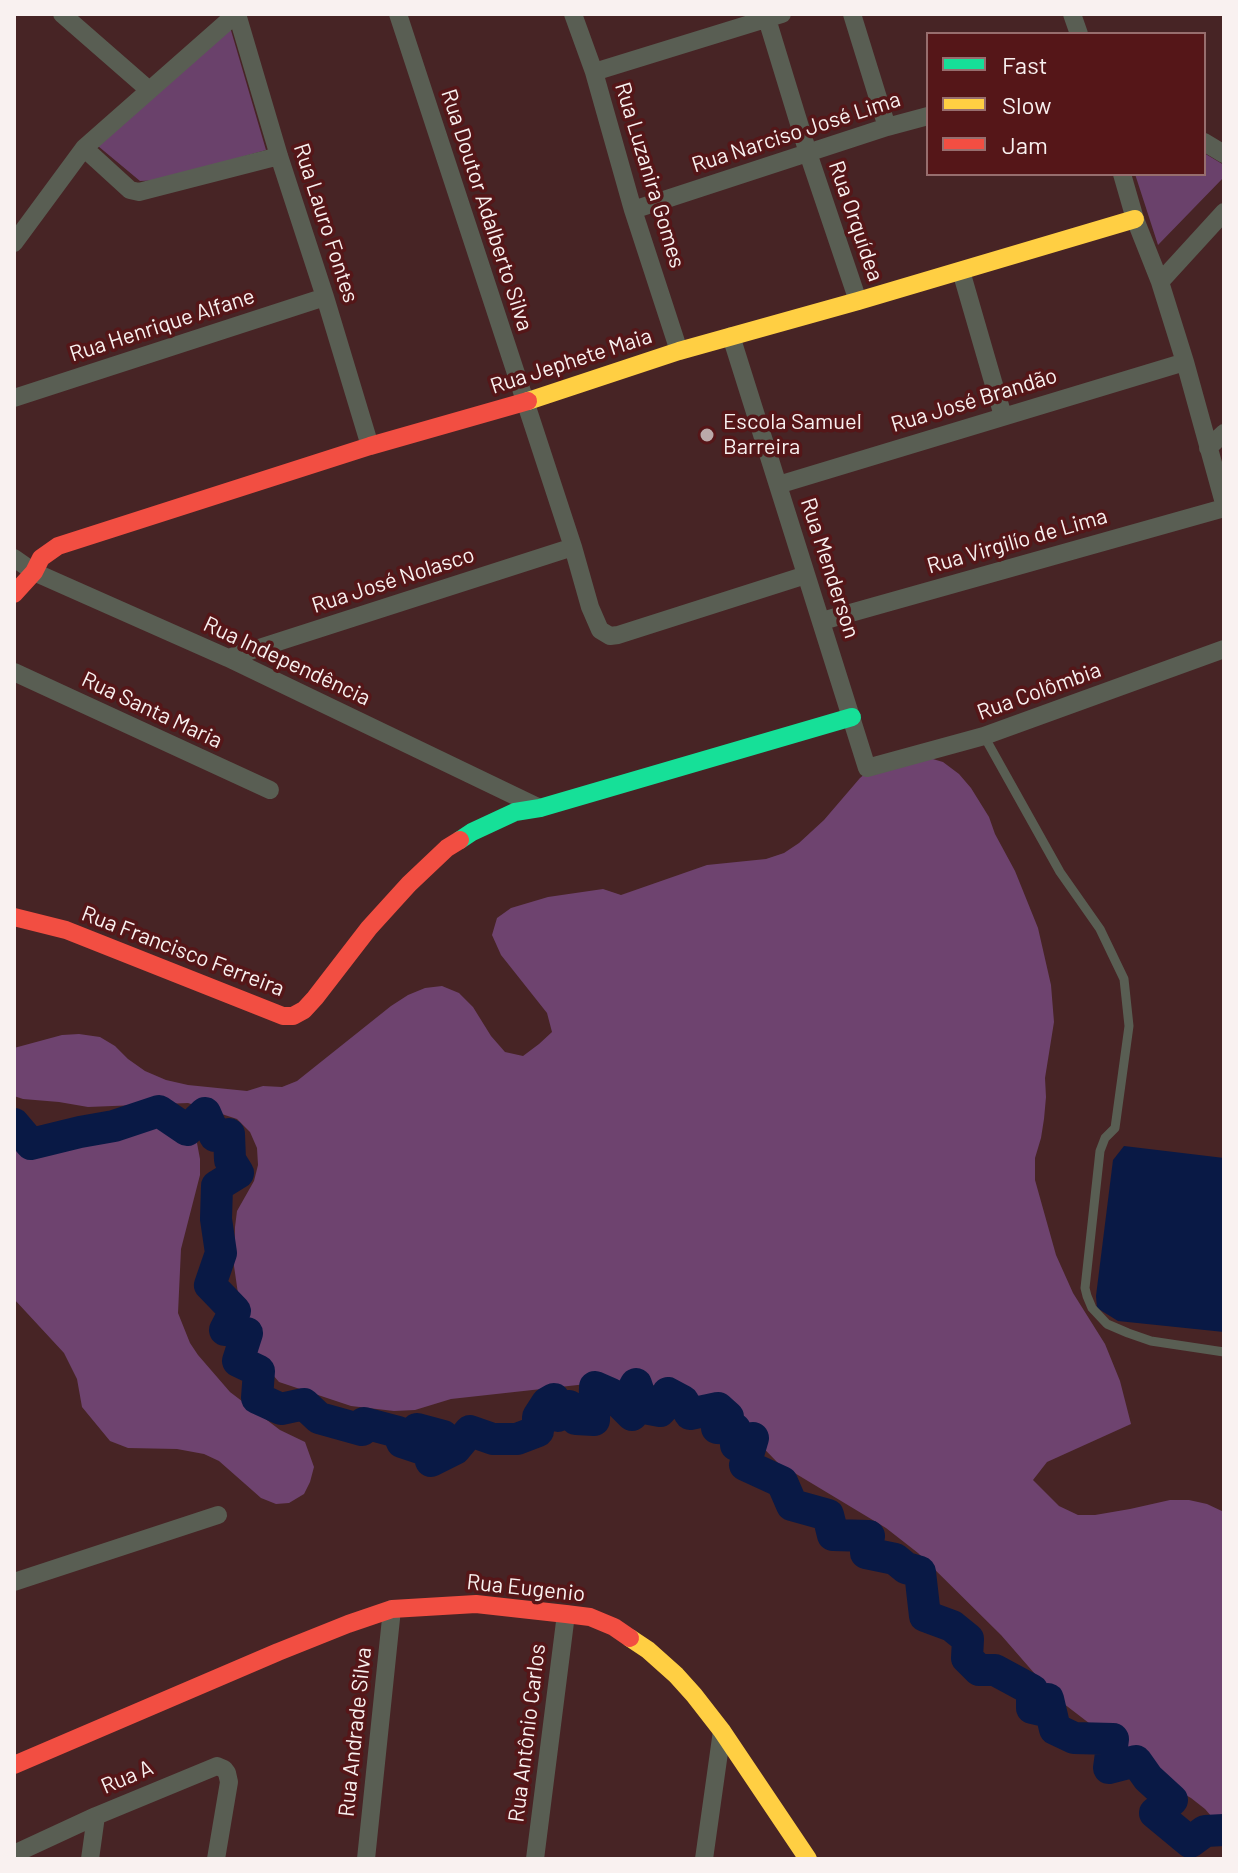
<!DOCTYPE html>
<html>
<head>
<meta charset="utf-8">
<style>
	body { margin:0 }
	#map { position:relative; width:1238px; height:1873px; overflow:hidden; background:#472425; font-family:Barlow,sans-serif }
	canvas { display:block }
	.frame { position:absolute; inset:0; border:16px solid #f9f1f0; pointer-events:none }
	.legend { position:absolute; left:926px; top:32px; width:280px; height:144px; box-sizing:border-box; background:#551618; border:2px solid #976e6e; margin:0; padding:10px 14px; list-style:none; font-size:24px; color:#f9f1f0 }
	.legend li { display:flex; align-items:center; gap:16px; height:40px }
	.legend b { width:40px; border:2px solid #976e6e }
</style>
</head>
<body>
<div id="map">
<canvas width="1238" height="1873"></canvas>
<div class="frame"></div>
<ul class="legend">
<li><b style="height:10px;background:#16e098"></b>Fast</li>
<li><b style="height:10px;background:#ffcf43"></b>Slow</li>
<li><b style="height:10px;background:#f24e42"></b>Jam</li>
</ul>
</div>
<script>
const ctx = document.querySelector('canvas').getContext('2d');
ctx.lineJoin = 'round';
function fill(path, color) { ctx.fillStyle = color; ctx.fill(path, 'evenodd'); }
const shape = rows => new Path2D(rows.map(r => 'M' + r).join(''));
function strokePath(path, color, width, dash) { ctx.strokeStyle = color; ctx.lineWidth = width; ctx.lineCap = dash ? 'butt' : 'round'; ctx.setLineDash(dash || []); ctx.stroke(path); }
function write(font, color, halo, rows, align = 'center') {
  ctx.font = font + ' Barlow,sans-serif'; ctx.lineWidth = 7; ctx.setLineDash([]); ctx.textBaseline = 'middle'; ctx.strokeStyle = halo; ctx.fillStyle = color; for (const [text, x, y, turn = 0] of rows) {
    ctx.save(); ctx.translate(x, y); ctx.rotate((+turn || 0) * Math.PI / 180); ctx.textAlign = isNaN(turn) ? turn : align; if (halo) ctx.strokeText(text, 0, 0); ctx.fillText(text, 0, 0); ctx.restore();
  }
}
const green = shape([
	[230,27,266,150,162,180,140,181,98,146],
	[1204,153,1224,165,1224,177,1158,245,1135,174,1204,174]
]);
const forest = shape([
	[926,757,943,762,959,774,971,788,989,817,995,834,1015,871,1038,928,1051,985,1054,1022,1045,1078,1046,1097,1044,1119,1041,1138,1035,1158,1035,1180,1056,1255,1073,1293,1105,1344,1120,1381,1131,1424,1047,1462,1033,1480,1059,1506,1078,1515,1095,1515,1130,1509,1170,1500,1189,1500,1207,1504,1224,1512,1224,1831,1205,1809,1191,1798,1175,1789,1055,1697,1001,1635,918,1553,886,1528,778,1463,738,1422,701,1399,685,1392,666,1387,622,1381,605,1382,451,1399,415,1410,394,1411,351,1406,279,1382,266,1367,246,1338,242,1321,234,1266,235,1227,237,1211,254,1181,258,1165,257,1148,250,1132,237,1119,188,1103,88,1107,59,1102,23,1099,14,1096,14,1048,62,1035,79,1034,100,1037,115,1046,128,1059,145,1071,166,1080,188,1085,247,1091,263,1086,282,1087,297,1081,391,1006,408,995,425,988,442,986,459,993,473,1007,491,1036,505,1052,523,1056,539,1044,552,1032,547,1013,501,955,492,935,497,918,511,908,548,897,603,889,621,895,707,865,766,859,784,853,799,843,824,820,860,778,873,767],
	[177,1121,190,1129,197,1143,200,1159,200,1175,181,1249,178,1313,190,1343,198,1355,230,1392,280,1430,305,1442,314,1467,310,1482,304,1494,289,1503,276,1504,261,1498,219,1461,204,1454,177,1449,128,1448,110,1441,82,1407,77,1379,64,1353,14,1299,14,1146,36,1147,74,1143]
]);
const water = shape([
	[1124,1146,1224,1158,1224,1332,1118,1321,1097,1308,1096,1296,1113,1160]
]);
const river = shape([
	[14,1124,31,1144,80,1132,114,1126,159,1111,187,1130,205,1113,215,1136,229,1134,230,1160,238,1173,217,1186,216,1219,221,1253,210,1285,235,1311,225,1330,247,1333,238,1361,259,1371,257,1398,281,1409,304,1404,319,1418,362,1430,364,1423,398,1432,402,1442,420,1448,417,1429,443,1436,431,1461,455,1449,470,1431,493,1439,517,1439,538,1431,538,1417,547,1403,554,1399,558,1416,569,1406,576,1419,594,1420,595,1387,611,1394,632,1415,630,1395,636,1384,644,1408,660,1411,667,1403,668,1393,683,1401,690,1414,718,1408,728,1417,717,1428,735,1429,736,1445,753,1438,745,1465,782,1482,792,1505,828,1515,833,1535,869,1536,866,1553,895,1559,906,1568,920,1572,925,1616,952,1626,968,1639,967,1658,979,1670,995,1670,1032,1690,1032,1708,1045,1711,1048,1699,1055,1729,1074,1738,1113,1739,1109,1768,1136,1761,1148,1778,1172,1800,1155,1813,1190,1842,1205,1831,1224,1830]
]);
const lane = shape([
	[984,736,1060,872,1100,929,1124,979,1129,1026,1115,1128,1105,1138,1100,1151,1085,1288,1087,1296,1092,1308,1107,1324,1128,1333,1151,1341,1224,1352]
]);
const street = shape([
	[62,14,149,90],
	[237,14,279,156,325,297,370,446],
	[398,14,573,547,590,607,600,630,610,636,618,635,806,575],
	[573,14,594,72,633,210,679,351],
	[852,14,887,127],
	[1072,14,1079,34],
	[767,19,808,153,858,301],
	[594,72,782,14],
	[1204,142,1224,154],
	[84,148,130,190,139,192,279,156],
	[1122,174,1135,219,1160,282,1185,362,1224,503],
	[633,210,887,127,928,116],
	[14,243,84,148,236,14],
	[961,271,1003,416],
	[1160,282,1224,212],
	[731,336,867,768,984,736,1224,649],
	[14,398,325,297],
	[1208,448,1224,433],
	[778,485,1185,362],
	[14,558,34,572,228,658,540,808],
	[822,621,1224,508],
	[228,658,573,547],
	[14,672,270,790],
	[14,1582,218,1515],
	[14,1854,96,1816,217,1766,224,1769,227,1773,229,1782,216,1859],
	[90,1859,96,1816],
	[366,1859,392,1609],
	[535,1859,566,1614],
	[704,1859,722,1731]
]);
const fast = shape([
	[460,840,472,832,515,812,540,808,852,717]
]);
const slow = shape([
	[528,401,679,351,858,301,1135,219],
	[630,1638,648,1650,676,1675,694,1695,722,1731,808,1859]
]);
const jam = shape([
	[14,594,34,572,41,558,58,546,370,446,528,401],
	[14,917,66,930,283,1016,293,1016,304,1010,315,998,369,928,409,884,447,848,460,840],
	[14,1765,278,1652,348,1624,392,1609,476,1604,566,1614,590,1617,614,1627,630,1638]
]);
const markers = [
	[707,435,8,"#bba9a9"]
];
const streetNames = [
	["Rua Narciso José Lima",796,132,-18],
	["Rua Luzanira Gomes",650,175,73],
	["Rua Doutor Adalberto Silva",487,210,72],
	["Rua Orquídea",856,221,71],
	["Rua Lauro Fontes",326,223,72],
	["Rua Henrique Alfane",162,325,-18],
	["Rua Jephete Maia",571,361,-18],
	["Rua José Brandão",974,400,-17],
	["Rua Virgilío de Lima",1017,541,-16],
	["Rua Menderson",830,568,72],
	["Rua José Nolasco",393,580,-18],
	["Rua Independência",287,661,25],
	["Rua Colômbia",1039,691,-20],
	["Rua Santa Maria",152,710,25],
	["Rua Francisco Ferreira",183,951,21],
	["Rua Eugenio",526,1588,6],
	["Rua Andrade Silva",355,1732,-84],
	["Rua Antônio Carlos",527,1733,-83],
	["Rua A",127,1777,-23]
];
const poiNames = [
	["Escola Samuel",723,422],
	["Barreira",723,447]
];
fill(green, '#6a416b');
fill(forest, '#6e436f');
fill(water, '#091945');
strokePath(river, '#091945', 32);
strokePath(lane, '#595e53', 9);
strokePath(street, '#595e53', 18);
strokePath(fast, '#16e098', 18);
strokePath(slow, '#ffcf43', 18);
strokePath(jam, '#f24e42', 18);
for (const [x, y, r, color] of markers) { const dot = new Path2D(); dot.arc(x, y, r, 0, 2 * Math.PI); ctx.fillStyle = color; ctx.fill(dot); strokePath(dot, '#551618', 3); }
write('22px', '#f9f1f0', '#551618', streetNames);
write('22px', '#f9f1f0', '#551618', poiNames, 'left');
</script>
</body>
</html>
